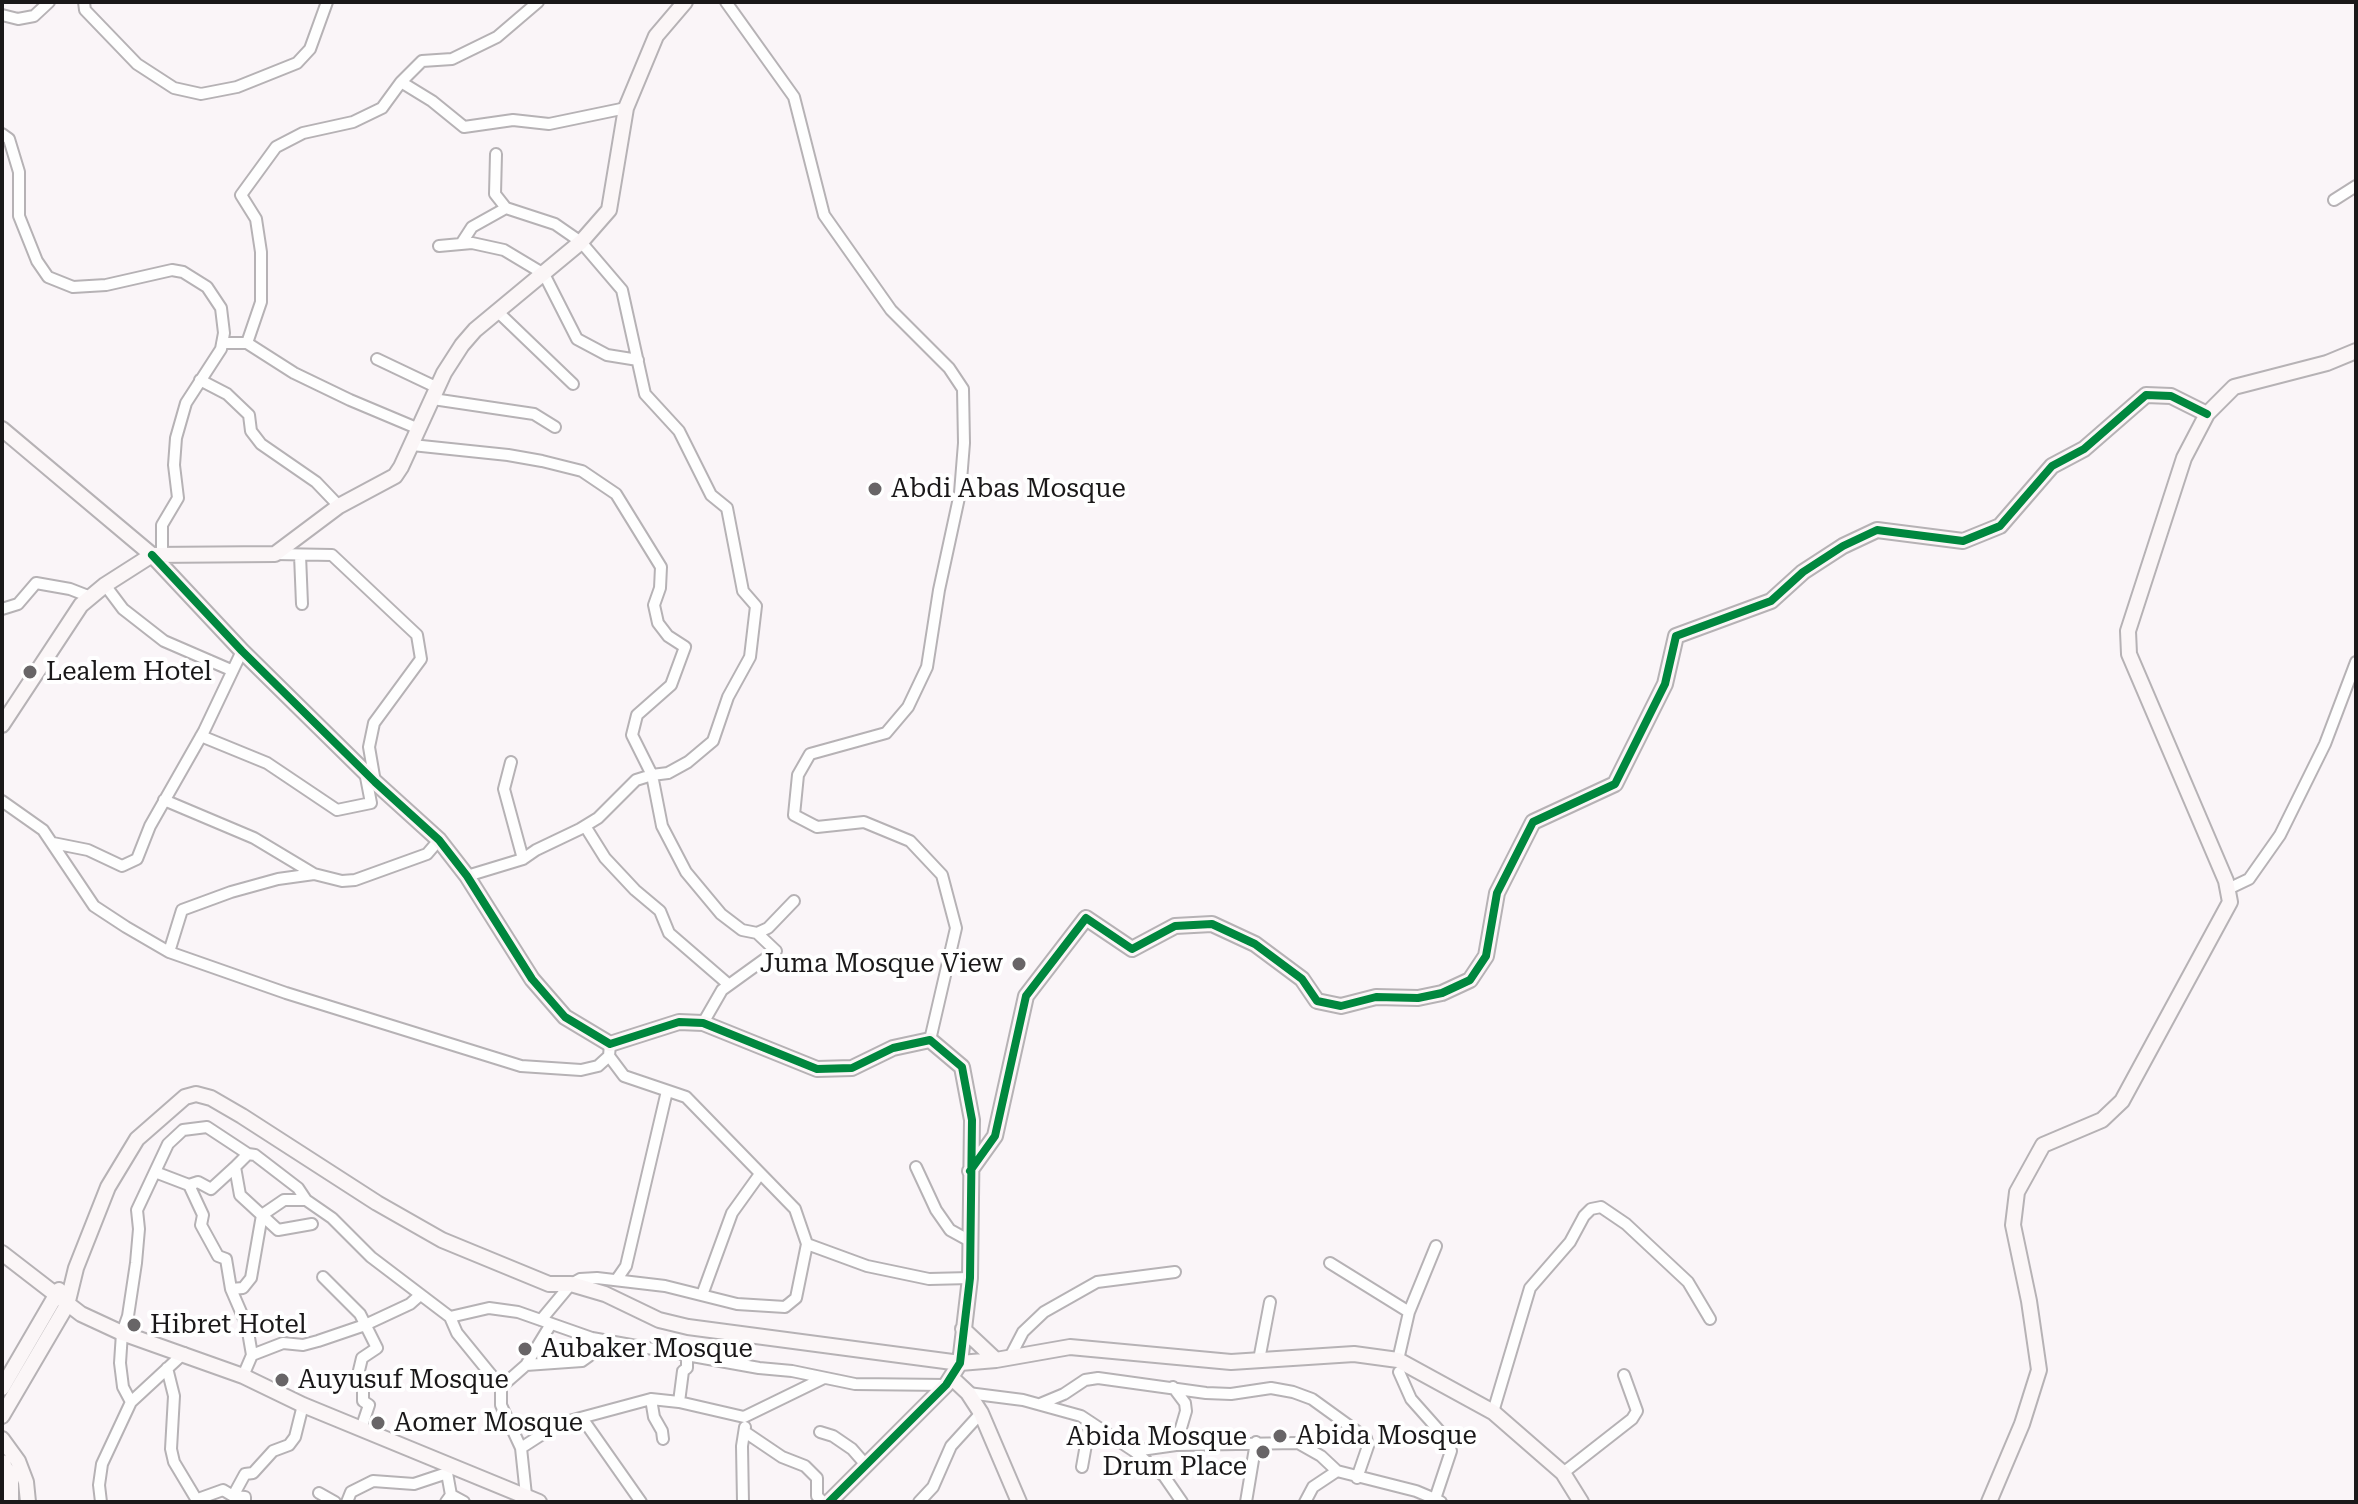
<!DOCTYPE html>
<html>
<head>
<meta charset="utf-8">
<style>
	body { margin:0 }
	#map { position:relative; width:2358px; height:1504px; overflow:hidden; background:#faf5f8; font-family:"Roboto Serif",serif }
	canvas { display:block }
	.frame { position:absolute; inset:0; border:4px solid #1a1819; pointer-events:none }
</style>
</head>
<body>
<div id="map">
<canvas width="2358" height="1504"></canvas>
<div class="frame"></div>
</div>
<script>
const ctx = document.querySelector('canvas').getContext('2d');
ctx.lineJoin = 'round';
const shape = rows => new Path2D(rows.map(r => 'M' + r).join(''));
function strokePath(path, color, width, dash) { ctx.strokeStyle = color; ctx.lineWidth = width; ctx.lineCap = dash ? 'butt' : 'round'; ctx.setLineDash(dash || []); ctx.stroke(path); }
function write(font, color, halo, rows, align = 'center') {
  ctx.font = font + ' "Roboto Serif",serif'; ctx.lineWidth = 8; ctx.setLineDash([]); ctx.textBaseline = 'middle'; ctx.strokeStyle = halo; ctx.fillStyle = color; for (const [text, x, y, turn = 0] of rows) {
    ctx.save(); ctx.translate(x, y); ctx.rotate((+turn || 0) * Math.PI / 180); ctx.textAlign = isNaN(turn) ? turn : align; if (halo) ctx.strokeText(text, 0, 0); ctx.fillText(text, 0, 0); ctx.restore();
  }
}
const street = shape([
	[84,2,85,10,137,64,174,88,201,94,237,87,297,63,310,49,327,2],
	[726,2,794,97,824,215,891,310,949,368,963,389,964,443,960,493,939,590,927,667,908,707,886,733,810,754,798,775,794,815,817,827,864,822,910,841,942,875,956,928,930,1040],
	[2,15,18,19,34,16,49,2],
	[401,82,422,61,452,59,497,37,538,2],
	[2,134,9,139,19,172,19,216,37,261,48,277,73,287,106,285,172,270,183,272,207,287,221,308,224,333,221,349,186,403,176,438,174,465,178,498,162,525,162,555],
	[496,154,495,194,506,208],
	[2334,200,2356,186],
	[439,246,472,243,504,250,544,274,577,339,607,355,638,360],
	[497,311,573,384],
	[222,343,247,343,294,373,350,400,419,429],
	[247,343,261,302,261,252,256,219,241,195,276,147,303,133,353,122,382,108,401,82,432,101,464,127,513,120,549,124,626,108],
	[377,359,438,388],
	[200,380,227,394,249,415,251,431,261,444,316,482,339,506],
	[433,399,534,414,555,427],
	[412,445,508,455,542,461,582,471,616,494,661,567,660,588,654,605,658,623,668,636,685,647,671,685,637,715,632,735,652,775,668,773,688,762,713,741,728,697,750,657,756,606,743,591,727,508,711,495,679,431,645,394,622,290,581,242,555,224,506,208,472,227,461,244],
	[275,554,332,555,417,635,421,659,374,723,369,747,375,782],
	[300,555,302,604],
	[105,585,123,609,164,641,231,670],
	[2,609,18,604,36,583,70,589,88,596],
	[201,736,267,763,337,810,371,803,365,772],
	[511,762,504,789,523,859],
	[164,800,254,838,314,874],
	[2,801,43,830,94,906,126,927,169,952,286,993,521,1066,581,1070,598,1066,609,1056,610,1044],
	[585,826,605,858,635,890,660,911,669,933,728,984],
	[53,843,88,850,122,866,137,859,150,826,204,731,242,651],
	[467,876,523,859,536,850,580,829,598,818,636,780,652,775,662,826,686,872,721,914,742,930,757,933,768,928,794,901],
	[2228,889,2249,879,2280,835,2325,744,2356,662],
	[169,952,182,910,231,892,278,879,314,874,342,881,355,880,427,854,439,840],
	[703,1023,722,990,776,951,757,933],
	[248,1154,235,1167,240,1195,278,1230,312,1224],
	[916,1167,936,1210,950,1230,970,1241],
	[155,1172,189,1185,198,1182,211,1189,235,1167],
	[189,1185,203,1215,201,1225,218,1256,226,1259,231,1289,247,1326,252,1355,243,1376],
	[807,1244,867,1266,929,1279,970,1278],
	[1330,1263,1409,1312],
	[323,1277,360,1314,377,1348,362,1358,356,1383,363,1387,363,1401,369,1405,361,1429],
	[617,1279,626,1266,667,1091],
	[231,1289,243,1288,251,1278,262,1215,284,1200,306,1200],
	[702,1295,732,1213,760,1174],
	[450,1317,457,1333,501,1387,501,1405,521,1448],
	[541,1320,571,1284,580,1279,597,1278,665,1286,737,1304,785,1307,796,1298,807,1244,795,1209,686,1097,624,1076,609,1056],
	[252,1355,283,1343,303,1345,318,1341,365,1325,410,1304,419,1296],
	[1010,1357,1023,1332,1044,1312,1097,1282,1175,1272],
	[1259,1360,1270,1302],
	[1398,1360,1409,1312,1436,1246],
	[526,1365,551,1324],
	[167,1368,174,1396,171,1449,174,1462,198,1502],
	[1399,1372,1411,1399,1443,1435,1451,1451,1435,1499,1441,1502],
	[501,1387,526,1365,582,1361,589,1356,592,1338],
	[1173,1387,1185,1403,1186,1411,1176,1445],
	[968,1393,1023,1400,1081,1416,1134,1451,1164,1476,1182,1502],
	[651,1399,654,1417,662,1431,663,1439],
	[131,1402,123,1387,120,1363,122,1333,128,1316,136,1263,139,1229,137,1210,168,1144,183,1130,207,1127,248,1154,255,1155,298,1188,306,1200,332,1218,371,1257,450,1317,489,1308,518,1312,592,1338,759,1368,792,1371,855,1384,946,1385],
	[679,1402,683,1371,687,1368,687,1355],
	[1040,1404,1064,1394,1085,1380,1098,1378,1206,1393,1231,1394,1271,1388,1293,1392,1312,1399,1366,1438,1368,1446,1357,1478],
	[1493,1412,1530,1288,1570,1242,1584,1216,1591,1209,1601,1207,1626,1224,1688,1282,1710,1319],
	[582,1418,641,1502],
	[745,1432,782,1457,805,1466,817,1478,817,1496,823,1502],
	[820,1432,833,1436,852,1449,866,1465],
	[1134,1451,1176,1445,1298,1443,1321,1456,1337,1471],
	[1082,1467,1090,1422],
	[1563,1473,1632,1419,1637,1411,1624,1375],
	[319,1493,335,1502],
	[451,1495,464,1502],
	[526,1495,521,1448,558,1424,651,1399,679,1402,744,1417,824,1378],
	[198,1499,223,1490,233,1496],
	[101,1502,99,1485,102,1464,131,1402,184,1353],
	[245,1502,245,1497,233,1496,245,1474,253,1473,273,1451,289,1445,295,1437,303,1405],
	[347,1502,351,1492,373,1481,414,1484,447,1473,451,1495,446,1502],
	[743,1502,742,1446,745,1427],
	[919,1502,933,1487,951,1446,981,1413],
	[1246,1502,1256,1442],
	[1305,1502,1313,1487,1337,1471,1416,1491,1435,1499,1433,1502]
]);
const secondary = shape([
	[2,429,152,555,242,651,375,782,439,840,467,876,532,979,565,1017,610,1044,679,1022,703,1023,817,1069,852,1068,893,1048,930,1040,962,1067,972,1120,970,1278,960,1363,946,1385,829,1502],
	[2,725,81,605,105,585,152,555,275,554,339,506,395,476,401,467,444,373,462,345,475,330,581,242,609,210,626,108,656,36,685,2],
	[970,1171,995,1136,1026,996,1086,918,1132,949,1175,926,1212,924,1255,944,1302,979,1317,1001,1341,1006,1376,997,1418,998,1442,993,1470,980,1486,956,1497,893,1533,822,1615,784,1665,684,1676,636,1771,601,1803,572,1843,546,1877,530,1963,541,2000,526,2052,466,2084,449,2146,395,2171,396,2207,414],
	[2,1253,81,1314,122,1333,243,1376,303,1405,539,1502],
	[963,1329,996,1360,1070,1347,1231,1362,1354,1354,1398,1360,1493,1412,1563,1473,1581,1502],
	[952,1378,968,1393,981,1413,1019,1502],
	[2,1388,59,1290],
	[2,1416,67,1305,76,1268,108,1187,137,1139,185,1097,196,1094,211,1098,242,1116,377,1203,442,1240,549,1284,571,1284,605,1294,659,1320,688,1327,960,1363,996,1360],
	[2,1439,18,1461,26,1482,28,1502],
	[2,1462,11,1478,11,1502],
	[1989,1502,2022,1424,2039,1370,2029,1301,2013,1225,2017,1192,2043,1145,2102,1120,2122,1101,2230,902,2226,881,2129,654,2128,631,2184,458,2207,414,2234,387,2327,363,2356,351]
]);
const cycleway = shape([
	[152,555,242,651,375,782,439,840,467,876,532,979,565,1017,610,1044,679,1022,703,1023,817,1069,852,1068,893,1048,930,1040,962,1067,972,1120,970,1278,960,1363,946,1385,829,1502],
	[970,1171,995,1136,1026,996,1086,918,1132,949,1175,926,1212,924,1255,944,1302,979,1317,1001,1341,1006,1376,997,1418,998,1442,993,1470,980,1486,956,1497,893,1533,822,1615,784,1665,684,1676,636,1771,601,1803,572,1843,546,1877,530,1963,541,2000,526,2052,466,2084,449,2146,395,2171,396,2207,414]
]);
const markers = [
	[875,489,8,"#686567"],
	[30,672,8,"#686567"],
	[1019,964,8,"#686567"],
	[134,1325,8,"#686567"],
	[525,1349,8,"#686567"],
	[282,1380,8,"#686567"],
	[378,1423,8,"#686567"],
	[1280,1436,8,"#686567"],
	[1263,1452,8,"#686567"]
];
const poiNames = [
	["Abdi Abas Mosque",891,489],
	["Lealem Hotel",46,672],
	["Juma Mosque View",1003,964,"right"],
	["Hibret Hotel",150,1325],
	["Aubaker Mosque",541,1349],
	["Auyusuf Mosque",298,1380],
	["Aomer Mosque",394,1423],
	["Abida Mosque",1296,1436],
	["Abida Mosque",1247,1437,"right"],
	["Drum Place",1247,1467,"right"]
];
strokePath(street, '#b6b2b5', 14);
strokePath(secondary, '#b6b2b5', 18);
strokePath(street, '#fefefe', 10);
strokePath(secondary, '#fbf6f7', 14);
strokePath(cycleway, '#00873e', 8);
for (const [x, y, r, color] of markers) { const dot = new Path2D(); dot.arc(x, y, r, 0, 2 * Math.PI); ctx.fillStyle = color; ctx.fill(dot); strokePath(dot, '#fff', 3); }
write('26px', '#1a1819', '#fff', poiNames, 'left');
</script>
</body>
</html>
